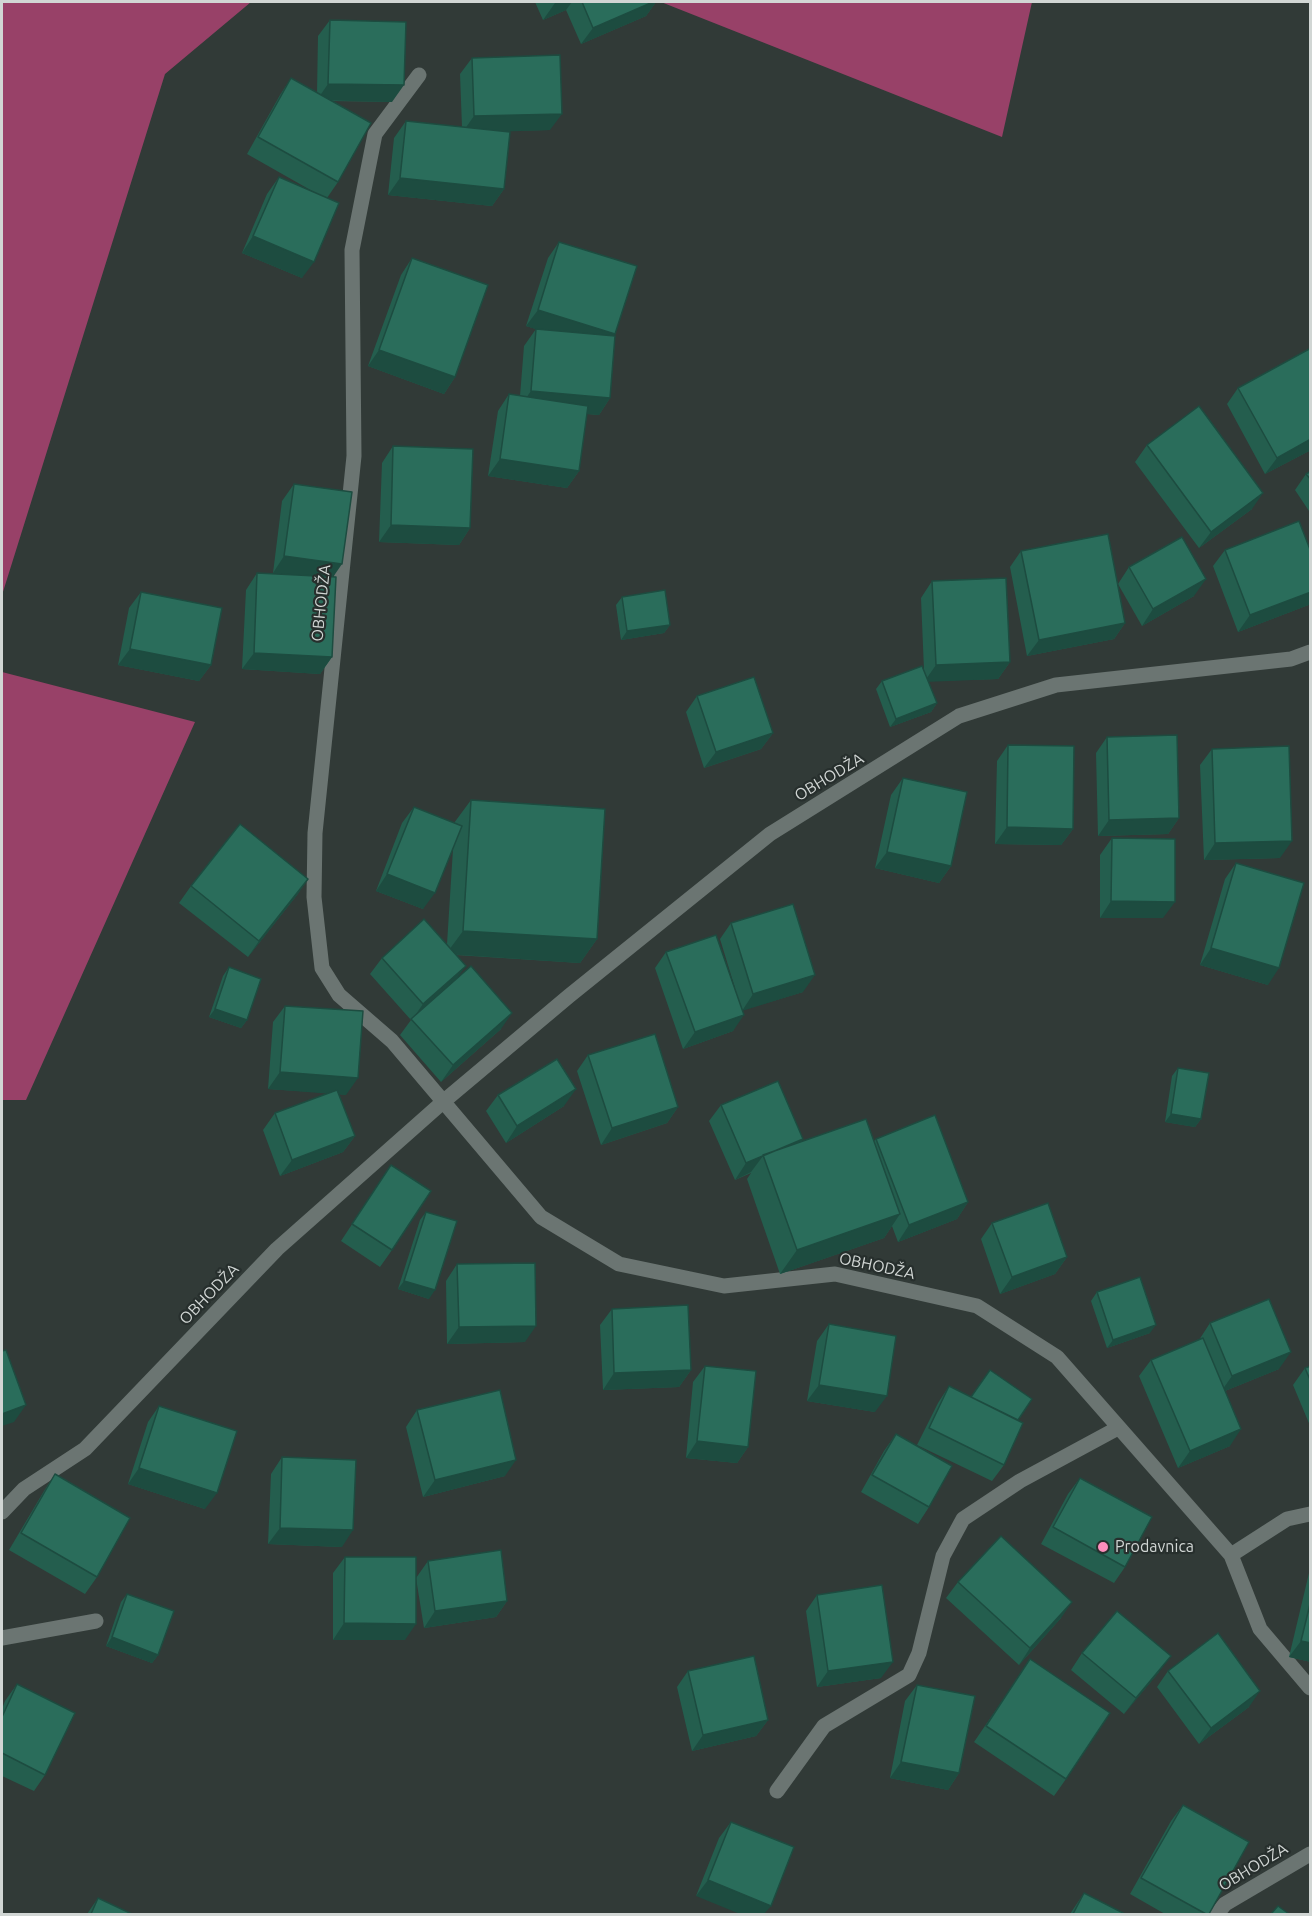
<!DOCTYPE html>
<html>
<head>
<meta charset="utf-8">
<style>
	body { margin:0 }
	#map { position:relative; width:1312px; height:1916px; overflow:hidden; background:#313a37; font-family:Ubuntu,sans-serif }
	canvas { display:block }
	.frame { position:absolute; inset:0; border:3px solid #d1d6d4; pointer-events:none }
</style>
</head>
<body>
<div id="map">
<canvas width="1312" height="1916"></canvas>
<div class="frame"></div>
</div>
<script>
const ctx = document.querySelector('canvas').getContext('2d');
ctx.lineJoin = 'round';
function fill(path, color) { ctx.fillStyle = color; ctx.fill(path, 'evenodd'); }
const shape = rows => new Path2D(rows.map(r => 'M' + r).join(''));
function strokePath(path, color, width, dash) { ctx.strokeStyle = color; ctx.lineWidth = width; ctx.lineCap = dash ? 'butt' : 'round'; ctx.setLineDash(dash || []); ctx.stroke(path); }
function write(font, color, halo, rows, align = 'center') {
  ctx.font = font + ' Ubuntu,sans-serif'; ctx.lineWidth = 4.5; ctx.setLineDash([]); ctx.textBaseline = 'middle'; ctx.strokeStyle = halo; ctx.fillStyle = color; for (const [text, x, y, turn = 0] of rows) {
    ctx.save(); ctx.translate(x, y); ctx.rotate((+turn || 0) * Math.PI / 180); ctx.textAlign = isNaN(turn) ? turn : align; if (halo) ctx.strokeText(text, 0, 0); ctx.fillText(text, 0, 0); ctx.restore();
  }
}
const forest = shape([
	[2,2,251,2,165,74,2,595],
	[661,2,1032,2,1002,137],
	[2,672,195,722,26,1100,2,1100]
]);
const lane = shape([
	[2,1638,96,1621]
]);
const street = shape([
	[419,75,375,134,352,250,354,456,315,833,314,897,322,968,339,995,392,1041,541,1217,619,1264,724,1286,835,1274,977,1306,1057,1357,1231,1555,1260,1629,1310,1688],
	[2,1512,24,1489,85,1449,277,1249,444,1101,569,996,770,834,959,716,1056,685,1291,659,1310,652],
	[1231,1555,1287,1519,1310,1514],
	[777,1791,824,1726,909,1675,919,1653,943,1556,963,1519,1020,1481,1118,1428],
	[1217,1914,1225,1904,1310,1854]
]);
const wall = shape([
	[535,2,656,2,646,16,581,44,566,10,543,20],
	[330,20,392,102,331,101,338,182,327,198,302,278,242,253,267,194,279,177,321,196,247,154,280,95,291,78,317,93,318,36],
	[472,58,550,130,504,131,504,189,492,206,388,195,394,138,406,121,462,127,460,74],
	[559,242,614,336,610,398,599,415,587,414,579,471,567,488,488,476,498,411,509,394,520,396,524,346,536,329,526,326,548,258],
	[412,258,455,377,444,394,368,366,401,275],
	[1311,348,1311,450,1265,474,1227,404,1238,388],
	[1147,445,1252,509,1199,548,1135,462],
	[393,446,470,528,459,545,379,542,382,463],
	[1311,471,1311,514,1295,490,1306,474],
	[294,484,333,577,332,657,320,674,242,669,246,590,257,573,289,575,273,573,282,501],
	[1225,550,1311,552,1311,604,1238,632,1213,566],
	[1021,551,1125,623,1114,639,1027,656,1010,567],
	[1129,567,1194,596,1142,626,1118,584],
	[932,581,1010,662,998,679,928,681,937,703,931,712,890,727,876,689,882,681,924,670,921,598],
	[141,592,211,665,199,681,118,665,129,608],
	[622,597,670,625,664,633,621,640,616,605],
	[697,696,773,733,761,749,704,768,686,712],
	[1107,737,1179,818,1168,834,1098,836,1096,753],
	[1008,745,1073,829,1061,845,995,844,997,761],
	[1212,749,1280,858,1204,860,1200,765],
	[903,778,951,866,939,883,875,868,891,795],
	[471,800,597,939,580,963,456,955,457,978,501,1029,441,1082,400,1035,411,1020,370,974,382,958,447,944,453,849,423,909,376,891,402,823,414,807,454,823],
	[1112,838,1163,918,1100,918,1100,855],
	[1236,863,1268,985,1200,965,1225,879],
	[308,879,297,895,248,957,179,903,191,886],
	[731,923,803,992,743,1010,733,1031,683,1049,655,968,666,952,735,988,720,939],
	[229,967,247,1020,241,1028,209,1017,223,976],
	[285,1006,346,1095,339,1094,355,1136,343,1152,280,1176,263,1130,275,1113,329,1093,268,1089,273,1022],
	[588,1055,678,1107,667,1123,601,1145,577,1071],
	[1178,1068,1201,1119,1195,1127,1165,1122,1172,1076],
	[498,1095,564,1106,506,1143,486,1111],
	[721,1105,803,1139,800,1143,874,1141,876,1139,968,1202,957,1219,898,1242,892,1226,884,1238,780,1274,747,1179,751,1173,735,1180,709,1121],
	[391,1165,392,1250,380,1267,341,1241],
	[426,1212,429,1299,398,1289,420,1220],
	[992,1223,1067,1257,1055,1274,1000,1294,981,1239],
	[457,1264,525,1342,447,1344,446,1281],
	[1097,1292,1150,1333,1107,1348,1091,1301],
	[612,1309,691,1370,679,1387,603,1390,600,1325],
	[1210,1323,1279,1369,1225,1391,1230,1446,1178,1468,1139,1376,1151,1360,1199,1340],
	[829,1324,875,1412,807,1401,817,1341],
	[705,1366,748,1447,737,1463,686,1458,693,1382],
	[1311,1366,1311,1428,1293,1385,1305,1368],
	[949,1386,1018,1420,1004,1465,992,1481,917,1445,938,1403],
	[159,1406,205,1509,128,1484,148,1422],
	[417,1410,505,1476,423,1497,406,1427],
	[896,1434,929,1507,918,1524,861,1492,884,1451],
	[282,1457,342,1547,268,1544,271,1474],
	[55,1474,97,1577,85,1594,9,1550,44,1491],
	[1080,1478,1125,1567,1114,1583,1041,1544,1068,1494],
	[345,1557,405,1640,333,1640,333,1573],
	[428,1561,507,1601,496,1617,424,1628,416,1578],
	[1311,1571,1311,1662,1289,1657,1309,1573],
	[958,1582,1061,1618,1019,1665,946,1598],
	[127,1594,158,1655,152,1663,106,1646,121,1602],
	[817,1595,881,1678,817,1687,806,1611],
	[1082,1653,1159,1672,1124,1714,1071,1670],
	[688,1671,768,1720,756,1736,692,1751,677,1687],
	[1168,1671,1249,1707,1199,1744,1157,1687],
	[1019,1676,1066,1779,1054,1796,974,1742],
	[17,1684,45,1775,34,1791,2,1776,2,1709,5,1701],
	[917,1685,959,1773,948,1790,890,1778,905,1701],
	[1183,1805,1209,1914,1165,1914,1130,1894,1171,1821],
	[731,1822,794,1847,696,1896,719,1838],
	[1084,1893,1125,1914,1070,1914],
	[98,1898,132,1914,87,1914]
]);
const shadedWall = shape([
	[559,2,572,2,566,10,543,20,555,3],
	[653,2,656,2,646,16,581,44,593,28],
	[328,84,404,85,392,102,317,100],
	[562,114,550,130,462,133,474,116],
	[400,178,504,189,492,206,388,195],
	[253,236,314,262,302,278,242,253],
	[538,310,615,334,603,351,526,326],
	[379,350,455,377,444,394,368,366],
	[531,391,610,398,599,415,519,408],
	[1311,439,1311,450,1265,474,1277,458],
	[500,459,579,471,567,488,488,476],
	[1263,493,1252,509,1199,548,1211,532],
	[391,525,470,528,459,545,379,542],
	[284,556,342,564,331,580,273,573],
	[1206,579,1194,596,1142,626,1153,609],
	[1311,592,1311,604,1238,632,1250,615],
	[1125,623,1114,639,1027,656,1039,640],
	[670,625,664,633,621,640,627,631],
	[130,649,211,665,199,681,118,665],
	[254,653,332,657,320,674,242,669],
	[1010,662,998,679,924,682,936,665],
	[937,703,931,712,890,727,896,719],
	[773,733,761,749,704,768,716,752],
	[1179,818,1168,834,1098,836,1109,820],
	[1007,827,1073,829,1061,845,995,844],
	[1292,841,1280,858,1204,860,1215,843],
	[887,852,951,866,939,883,875,868],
	[387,874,435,893,423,909,376,891],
	[308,879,297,895,248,957,259,941],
	[1111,901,1175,902,1163,918,1100,918],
	[463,931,597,939,580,963,446,954],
	[1211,948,1279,968,1268,985,1200,965],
	[466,966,454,982,411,1021,423,1004],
	[815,975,803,992,742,1011,753,994],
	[215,1009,247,1020,241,1028,209,1017],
	[512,1013,501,1029,441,1082,453,1065],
	[744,1015,733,1031,683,1049,695,1032],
	[280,1072,358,1078,346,1095,268,1089],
	[576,1089,564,1106,506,1143,517,1126],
	[678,1107,667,1123,601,1145,612,1128],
	[1171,1114,1201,1119,1195,1127,1165,1122],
	[355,1136,343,1152,280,1176,292,1160],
	[803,1139,791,1155,763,1156],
	[763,1156,751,1172,735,1180,746,1163],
	[968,1202,957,1219,898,1242,909,1225],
	[900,1214,884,1238,780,1274,797,1250],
	[1067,1257,1055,1274,1000,1294,1012,1277],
	[404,1281,435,1290,429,1299,398,1289],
	[1156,1325,1150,1333,1107,1348,1113,1340],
	[536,1326,525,1342,447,1344,459,1327],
	[1291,1352,1279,1369,1220,1393,1232,1376],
	[691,1370,679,1387,603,1390,614,1373],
	[819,1385,887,1396,875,1412,807,1401],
	[26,1405,14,1422,2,1426,2,1414],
	[1241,1429,1230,1446,1178,1468,1190,1451],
	[697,1441,748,1447,737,1463,686,1458],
	[516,1460,505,1476,423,1497,435,1480],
	[139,1468,217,1493,205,1509,128,1484],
	[280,1528,353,1530,342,1547,268,1544],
	[507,1601,496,1617,424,1628,435,1611],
	[1072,1602,1061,1618,1019,1665,1030,1648],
	[344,1623,416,1624,405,1640,333,1640],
	[112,1637,158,1655,152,1663,106,1646],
	[1301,1641,1311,1643,1311,1662,1289,1657],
	[1171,1656,1159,1672,1124,1714,1136,1698],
	[893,1662,881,1678,817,1687,828,1671],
	[1260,1691,1249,1707,1199,1744,1211,1728],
	[768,1720,756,1736,692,1751,703,1735],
	[901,1762,959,1773,948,1790,890,1778],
	[708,1880,771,1906,764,1914,740,1914,696,1896]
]);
const building = shape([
	[582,2,653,2,593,28,582,2],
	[330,20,406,22,404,85,328,84,330,20],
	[560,55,562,114,474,116,472,58,560,55],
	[291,78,371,123,338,182,258,137,291,78],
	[406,121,510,132,504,189,400,178,406,121],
	[279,177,339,203,314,262,253,236,279,177],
	[559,242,637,266,615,334,538,310,559,242],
	[412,258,488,285,455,377,379,350,412,258],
	[536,329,615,336,610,398,531,391,536,329],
	[1311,348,1311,439,1277,458,1238,388,1311,348],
	[509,394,588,406,579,471,500,459,509,394],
	[1199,406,1263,493,1211,532,1147,445,1199,406],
	[393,446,473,449,470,528,391,525,393,446],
	[1311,471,1311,480,1306,474,1311,471],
	[294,484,352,492,342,564,284,556,294,484],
	[1299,521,1311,552,1311,592,1250,615,1225,550,1299,521],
	[1108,534,1125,623,1039,640,1021,551,1108,534],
	[1182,537,1206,579,1153,609,1129,567,1182,537],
	[257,573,336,577,332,657,254,653,257,573],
	[1006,578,1010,662,936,665,932,581,1006,578],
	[665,590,670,625,627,631,622,597,665,590],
	[141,592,222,608,211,665,130,649,141,592],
	[922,666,937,703,896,719,882,681,922,666],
	[754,677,773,733,716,752,697,696,754,677],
	[1177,735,1179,818,1109,820,1107,737,1177,735],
	[1008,745,1074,746,1073,829,1007,827,1008,745],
	[1289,746,1292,841,1215,843,1212,749,1289,746],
	[903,778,967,792,951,866,887,852,903,778],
	[471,800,605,809,597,939,463,931,471,800],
	[414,807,462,826,435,893,387,874,414,807],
	[240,824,308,879,259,941,191,886,240,824],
	[1112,838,1175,839,1175,902,1111,901,1112,838],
	[1236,863,1304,883,1279,968,1211,948,1236,863],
	[793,904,815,975,753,994,731,923,793,904],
	[424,919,466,966,423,1004,382,958,424,919],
	[716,935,744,1015,695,1032,666,952,716,935],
	[471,966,512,1013,453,1065,411,1019,471,966],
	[229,967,261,979,247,1020,215,1009,229,967],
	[285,1006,363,1011,358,1078,280,1072,285,1006],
	[655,1034,678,1107,612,1128,588,1055,655,1034],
	[557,1059,576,1089,517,1126,498,1095,557,1059],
	[1178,1068,1209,1073,1201,1119,1171,1114,1178,1068],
	[778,1081,803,1139,746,1163,721,1105,778,1081],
	[337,1090,355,1136,292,1160,275,1113,337,1090],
	[935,1115,968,1202,909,1225,876,1139,935,1115],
	[866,1119,900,1214,797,1250,763,1155,866,1119],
	[391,1165,431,1191,392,1250,352,1224,391,1165],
	[1048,1203,1067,1257,1012,1277,992,1223,1048,1203],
	[426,1212,457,1221,435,1290,404,1281,426,1212],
	[535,1263,536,1326,459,1327,457,1264,535,1263],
	[1140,1277,1156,1325,1113,1340,1097,1292,1140,1277],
	[1269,1299,1291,1352,1232,1376,1210,1323,1269,1299],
	[688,1305,691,1370,614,1373,612,1309,688,1305],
	[829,1324,896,1336,887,1396,819,1385,829,1324],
	[1203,1338,1241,1429,1190,1451,1151,1360,1203,1338],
	[6,1350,26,1405,2,1414,2,1351,6,1350],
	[705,1366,756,1371,748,1447,697,1441,705,1366],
	[1311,1366,1311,1382,1305,1368,1311,1366],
	[990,1370,1032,1399,1018,1420,971,1397,990,1370],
	[949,1386,1023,1423,1004,1465,929,1428,949,1386],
	[500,1390,516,1460,435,1480,417,1410,500,1390],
	[159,1406,237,1431,217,1493,139,1468,159,1406],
	[896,1434,952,1466,929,1507,872,1475,896,1434],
	[282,1457,356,1460,353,1530,280,1528,282,1457],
	[55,1474,130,1518,97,1577,21,1533,55,1474],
	[1080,1478,1152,1517,1125,1567,1053,1527,1080,1478],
	[1001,1536,1072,1602,1030,1648,958,1582,1001,1536],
	[501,1550,507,1601,435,1611,428,1561,501,1550],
	[345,1557,416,1557,416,1624,344,1623,345,1557],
	[882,1585,893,1662,828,1671,817,1595,882,1585],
	[127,1594,174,1611,158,1655,112,1637,127,1594],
	[1311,1600,1311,1643,1301,1641,1311,1600],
	[1117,1611,1171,1656,1136,1698,1082,1653,1117,1611],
	[1218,1633,1260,1691,1211,1728,1168,1671,1218,1633],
	[754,1656,768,1720,703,1735,688,1671,754,1656],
	[1030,1659,1110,1713,1066,1779,986,1726,1030,1659],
	[17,1684,75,1713,45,1775,2,1753,2,1717,17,1684],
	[917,1685,975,1696,959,1773,901,1762,917,1685],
	[1183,1805,1249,1842,1209,1914,1206,1914,1141,1878,1183,1805],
	[731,1822,794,1847,771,1906,708,1880,731,1822],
	[1084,1893,1125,1914,1073,1914,1084,1893],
	[98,1898,132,1914,91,1914,98,1898],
	[1278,1906,1289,1914,1271,1914,1278,1906]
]);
const markers = [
	[1103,1547,6,"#fe8ebc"]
];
const streetNames = [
	["OBHODŽA",321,603,-84],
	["OBHODŽA",829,777,-31],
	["OBHODŽA",877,1266,12],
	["OBHODŽA",209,1294,-46],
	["OBHODŽA",1253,1867,-31]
];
const poiNames = [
	["Prodavnica",1115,1547]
];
fill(forest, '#984168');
strokePath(lane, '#6b7572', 15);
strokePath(street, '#6b7572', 15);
fill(wall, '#245e4e');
fill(shadedWall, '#1d4c40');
fill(building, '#2a6d5b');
strokePath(building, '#1d4c40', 1.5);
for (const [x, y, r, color] of markers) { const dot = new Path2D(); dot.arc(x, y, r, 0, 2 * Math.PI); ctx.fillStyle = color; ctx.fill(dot); strokePath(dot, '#272f2d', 2); }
write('16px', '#d1d6d4', '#272f2d', streetNames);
write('16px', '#d1d6d4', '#272f2d', poiNames, 'left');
</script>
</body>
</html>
